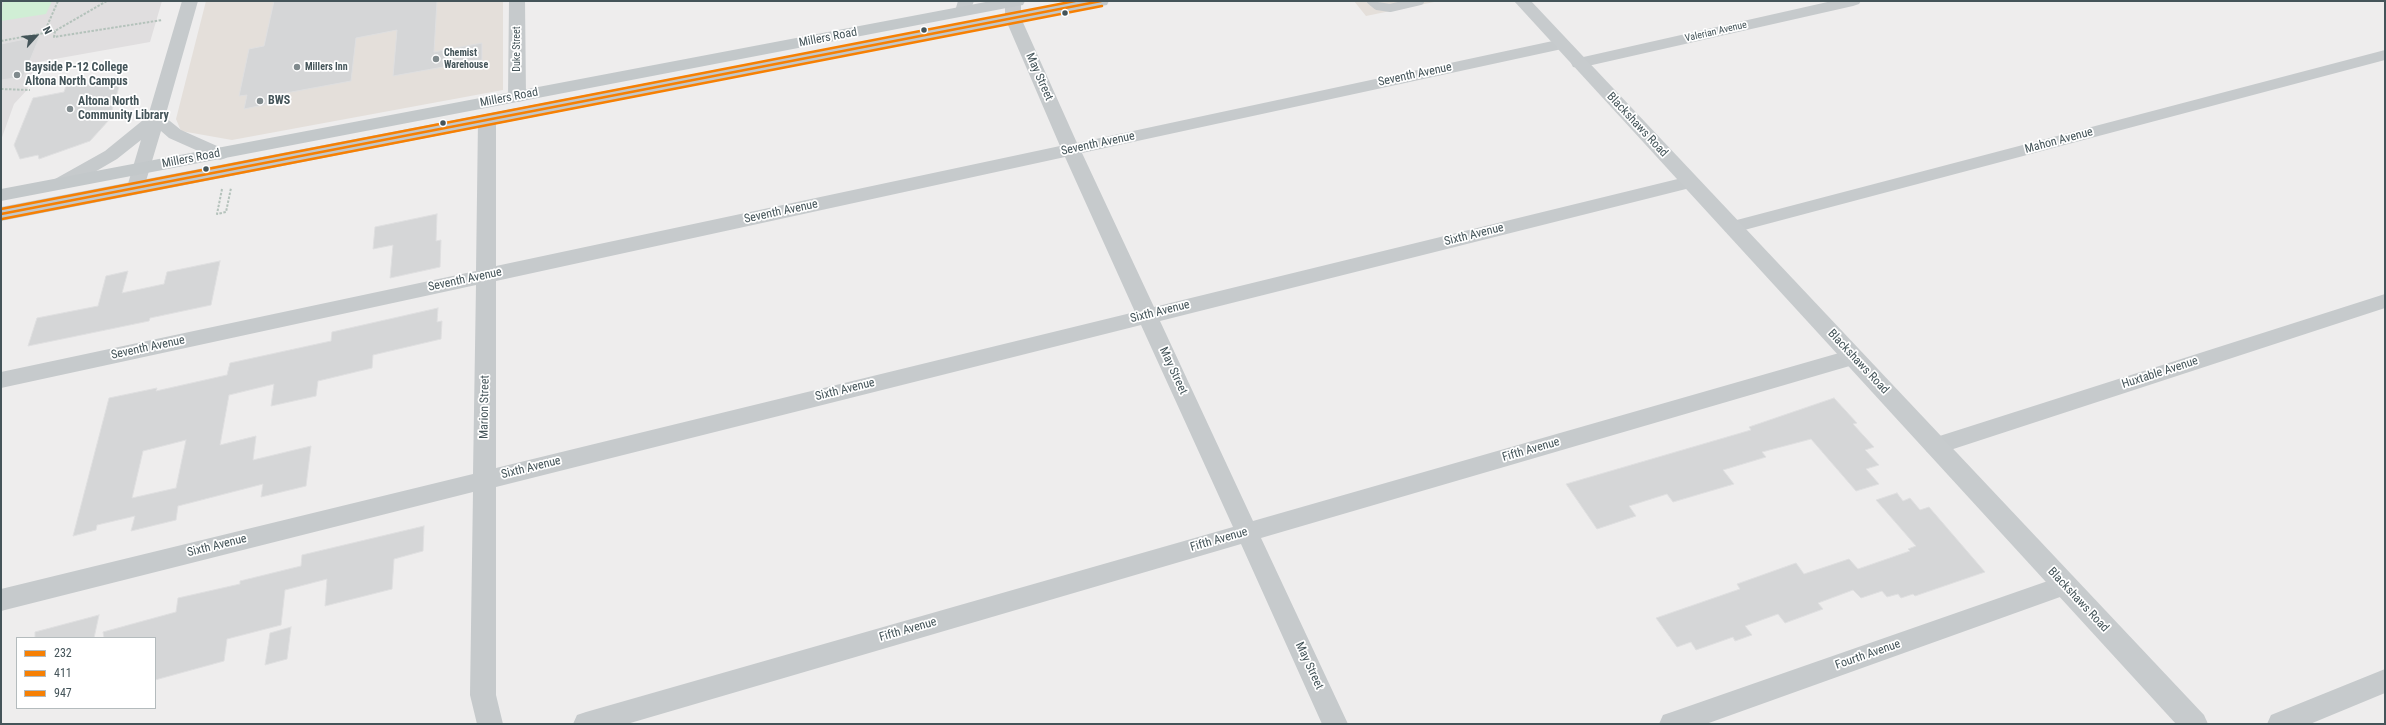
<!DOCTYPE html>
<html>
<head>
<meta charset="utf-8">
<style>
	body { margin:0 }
	#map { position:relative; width:2386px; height:725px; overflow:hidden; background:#eeeded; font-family:"Roboto Condensed",sans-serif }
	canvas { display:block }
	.frame { position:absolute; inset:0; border:2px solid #445459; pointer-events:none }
	.legend { position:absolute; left:16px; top:637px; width:140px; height:72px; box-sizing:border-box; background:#fff; border:1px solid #b4bbbd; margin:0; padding:5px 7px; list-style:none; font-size:12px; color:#445459 }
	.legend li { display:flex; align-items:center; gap:8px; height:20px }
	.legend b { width:20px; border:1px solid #b4bbbd }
	.north { position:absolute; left:16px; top:16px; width:40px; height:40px; -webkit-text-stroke:3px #fff; paint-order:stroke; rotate:63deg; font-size:11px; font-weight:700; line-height:16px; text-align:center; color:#445459 }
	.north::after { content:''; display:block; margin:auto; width:14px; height:18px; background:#445459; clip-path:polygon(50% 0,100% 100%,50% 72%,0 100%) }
</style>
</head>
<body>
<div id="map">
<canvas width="2386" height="725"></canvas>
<div class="frame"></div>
<ul class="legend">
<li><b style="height:5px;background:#f68004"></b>232</li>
<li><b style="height:5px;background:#f68004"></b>411</li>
<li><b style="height:5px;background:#f68004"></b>947</li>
</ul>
<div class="north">N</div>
</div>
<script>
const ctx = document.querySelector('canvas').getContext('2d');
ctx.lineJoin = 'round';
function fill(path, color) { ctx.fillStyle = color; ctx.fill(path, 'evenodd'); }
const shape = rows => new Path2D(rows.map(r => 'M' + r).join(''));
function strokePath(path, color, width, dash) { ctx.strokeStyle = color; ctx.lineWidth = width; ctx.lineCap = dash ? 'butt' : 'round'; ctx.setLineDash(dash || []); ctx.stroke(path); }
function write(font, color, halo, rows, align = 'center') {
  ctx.font = font + ' "Roboto Condensed",sans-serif'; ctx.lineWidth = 3.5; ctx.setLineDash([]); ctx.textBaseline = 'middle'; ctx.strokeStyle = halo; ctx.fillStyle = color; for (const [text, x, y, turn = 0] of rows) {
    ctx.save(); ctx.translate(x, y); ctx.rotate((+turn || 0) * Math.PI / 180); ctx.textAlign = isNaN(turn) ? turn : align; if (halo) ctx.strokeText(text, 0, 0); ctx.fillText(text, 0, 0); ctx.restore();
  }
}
const commercial = shape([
	[206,1,503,1,503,90,232,140,181,131,176,119],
	[1354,1,1439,1,1366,16]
]);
const education = shape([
	[1,1,162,1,150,42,38,62,27,90,14,104,1,140]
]);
const green = shape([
	[3,1,52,1,46,14,1,21]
]);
const building = shape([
	[274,1,437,1,434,52,482,43,482,60,393,76,397,30,356,38,351,81,275,95,273,103,244,109,247,95,239,96,249,49,264,46,274,1],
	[40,36,23,77,1,80,1,44,40,36],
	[121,80,109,120,90,141,39,159,38,155,20,159,14,145,33,98,64,92,66,86,121,80],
	[437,214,436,241,441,240,440,267,390,278,393,245,373,249,375,227,437,214],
	[220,261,211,305,150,318,149,321,28,346,37,318,98,306,106,276,128,271,122,293,164,284,167,272,220,261],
	[438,308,437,322,442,321,441,339,373,355,372,368,318,381,316,396,271,406,274,384,229,395,220,445,256,436,253,460,311,446,306,486,261,497,263,484,178,506,176,520,131,531,135,516,97,525,96,530,73,536,109,398,157,388,156,391,227,375,230,363,331,341,332,332,438,308],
	[186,440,176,488,132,498,143,451,186,440],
	[1834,398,1857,423,1853,424,1874,447,1865,450,1879,465,1866,469,1879,484,1856,491,1811,439,1762,452,1766,457,1723,470,1734,484,1673,502,1667,494,1629,506,1636,516,1597,529,1566,484,1751,430,1749,427,1834,398],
	[1897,493,1903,501,1910,498,1920,510,1929,507,1985,572,1915,596,1913,594,1901,598,1898,594,1887,597,1882,591,1861,598,1853,590,1818,603,1823,609,1785,623,1778,614,1745,626,1752,635,1735,641,1733,637,1696,650,1691,642,1677,647,1656,618,1740,589,1737,584,1796,563,1804,574,1849,559,1858,569,1910,551,1908,549,1916,546,1876,500,1897,493],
	[424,526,423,551,394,559,392,589,325,606,327,579,285,590,281,625,227,639,224,661,155,680,155,638,104,638,103,632,176,612,178,598,240,584,240,581,301,566,302,555,424,526],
	[99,615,94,638,35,638,35,632,99,615],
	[291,627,287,659,265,665,270,633,291,627]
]);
const path = shape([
	[55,31,54,37,162,20],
	[44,33,58,1],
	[1,41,55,31,107,1],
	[1,89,30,90],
	[222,189,217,214,226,212,231,188]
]);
const lane = shape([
	[1371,1,1377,6,1390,8,1420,1]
]);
const street = shape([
	[182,1,198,1,165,117,181,130,226,150,229,154,226,158,220,160,214,158,169,138,161,131,143,191,136,193,129,191,127,187,141,140,117,159,69,187,62,189,55,187,53,183,55,179,105,151,148,116,182,1],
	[509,1,525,1,526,97,523,101,517,102,511,101,508,97,509,1],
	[958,1,974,1,969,14,957,14,955,11,958,1],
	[1002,1,1021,2,1021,18,1077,143,1562,39,1568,41,1570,44,1568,47,1562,49,1082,153,1154,307,1690,176,1697,178,1699,182,1697,186,1690,188,1160,321,1253,521,1853,349,1860,352,1863,357,1860,362,1853,365,1261,538,1348,724,1322,724,1241,544,627,724,573,724,577,715,586,712,1233,527,1141,325,496,487,496,695,503,724,477,724,470,695,473,492,1,611,1,589,473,474,476,285,1,388,1,372,476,271,478,120,481,116,487,115,493,116,496,120,496,266,1060,146,1005,18,1005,5,1002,1],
	[1065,157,1135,312,496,468,496,281,1065,157],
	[1832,1,1861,1,1859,4,1853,6,1579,68,1573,67,1571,63,1573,59,1579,58,1832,1],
	[2385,50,2385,60,1733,233,1726,232,1723,227,1726,222,1733,221,2385,50],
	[2385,294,2385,308,1935,455,1927,452,1924,446,1927,440,2385,294],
	[2065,575,2074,578,2077,585,2074,592,1706,724,1659,724,1663,715,1672,712,2065,575],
	[2385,669,2385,693,2310,724,2267,724,2271,715,2385,669]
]);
const secondary = shape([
	[1514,1,1531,1,2204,715,2208,724,2176,724,1514,1]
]);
const primary = shape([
	[991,1,1025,1,1023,5,1017,6,1,201,1,189,991,1],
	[1075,1,1109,1,1107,5,1101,6,1,221,1,207,1075,1]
]);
const bus1 = shape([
	[1,214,1101,1]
]);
const bus2 = shape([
	[2,219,1102,6]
]);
const bus3 = shape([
	[1,209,1075,1]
]);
const markers = [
	[1065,13,3.5,"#445459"],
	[924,30,3.5,"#445459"],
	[436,59,4,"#808a8d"],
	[297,67,4,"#808a8d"],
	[17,75,4,"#808a8d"],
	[260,101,4,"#808a8d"],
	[70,109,4,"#808a8d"],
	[443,123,3.5,"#445459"],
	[206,169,3.5,"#445459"]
];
const farStreetnames = [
	["Valerian Avenue",1716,32,-13],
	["Duke Street",517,49,-90]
];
const farPoinames = [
	["Chemist",444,53],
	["Warehouse",444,65],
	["Millers Inn",305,67]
];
const streetNames = [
	["Millers Road",828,38,-11],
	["Seventh Avenue",1415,75,-12],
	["May Street",1039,77,66],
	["Millers Road",509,98,-11],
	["Blackshaws Road",1637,125,47],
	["Mahon Avenue",2059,141,-15],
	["Seventh Avenue",1098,144,-12],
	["Millers Road",191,159,-11],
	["Seventh Avenue",781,212,-12],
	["Sixth Avenue",1474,235,-14],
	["Seventh Avenue",465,280,-12],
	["Sixth Avenue",1160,312,-14],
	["Seventh Avenue",148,348,-12],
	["Blackshaws Road",1858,362,47],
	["May Street",1173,371,65],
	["Huxtable Avenue",2160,373,-18],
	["Sixth Avenue",845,390,-14],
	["Marion Street",485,407,-89],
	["Fifth Avenue",1531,450,-16],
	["Sixth Avenue",531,468,-14],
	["Fifth Avenue",1219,540,-16],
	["Sixth Avenue",217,546,-14],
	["Blackshaws Road",2078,600,47],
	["Fifth Avenue",908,630,-16],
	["Fourth Avenue",1868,655,-19],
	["May Street",1309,666,65]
];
const poiNames = [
	["Bayside P-12 College",25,68],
	["Altona North Campus",25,82],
	["BWS",268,101],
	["Altona North",78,102],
	["Community Library",78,116]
];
fill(commercial, '#e4dfda');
fill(education, '#e0dedf');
fill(green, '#d0eed5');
fill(building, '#d5d6d7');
strokePath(building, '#dfdfe0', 1);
strokePath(path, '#b4c2bb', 2, [2.5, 1.5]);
strokePath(lane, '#c6cacc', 8);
fill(street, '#c6cacc');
fill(secondary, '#c7cbcd');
fill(primary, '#c3c8ca');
strokePath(bus1, '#f68004', 2.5);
strokePath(bus2, '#f68004', 2.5);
strokePath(bus3, '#f68004', 2.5);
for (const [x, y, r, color] of markers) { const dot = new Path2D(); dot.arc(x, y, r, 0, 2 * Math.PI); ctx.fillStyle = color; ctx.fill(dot); strokePath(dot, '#fff', 1.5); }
write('10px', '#445459', '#fff', farStreetnames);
write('bold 10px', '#445459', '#fff', farPoinames, 'left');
write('12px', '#445459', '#fff', streetNames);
write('bold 12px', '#445459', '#fff', poiNames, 'left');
</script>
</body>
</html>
